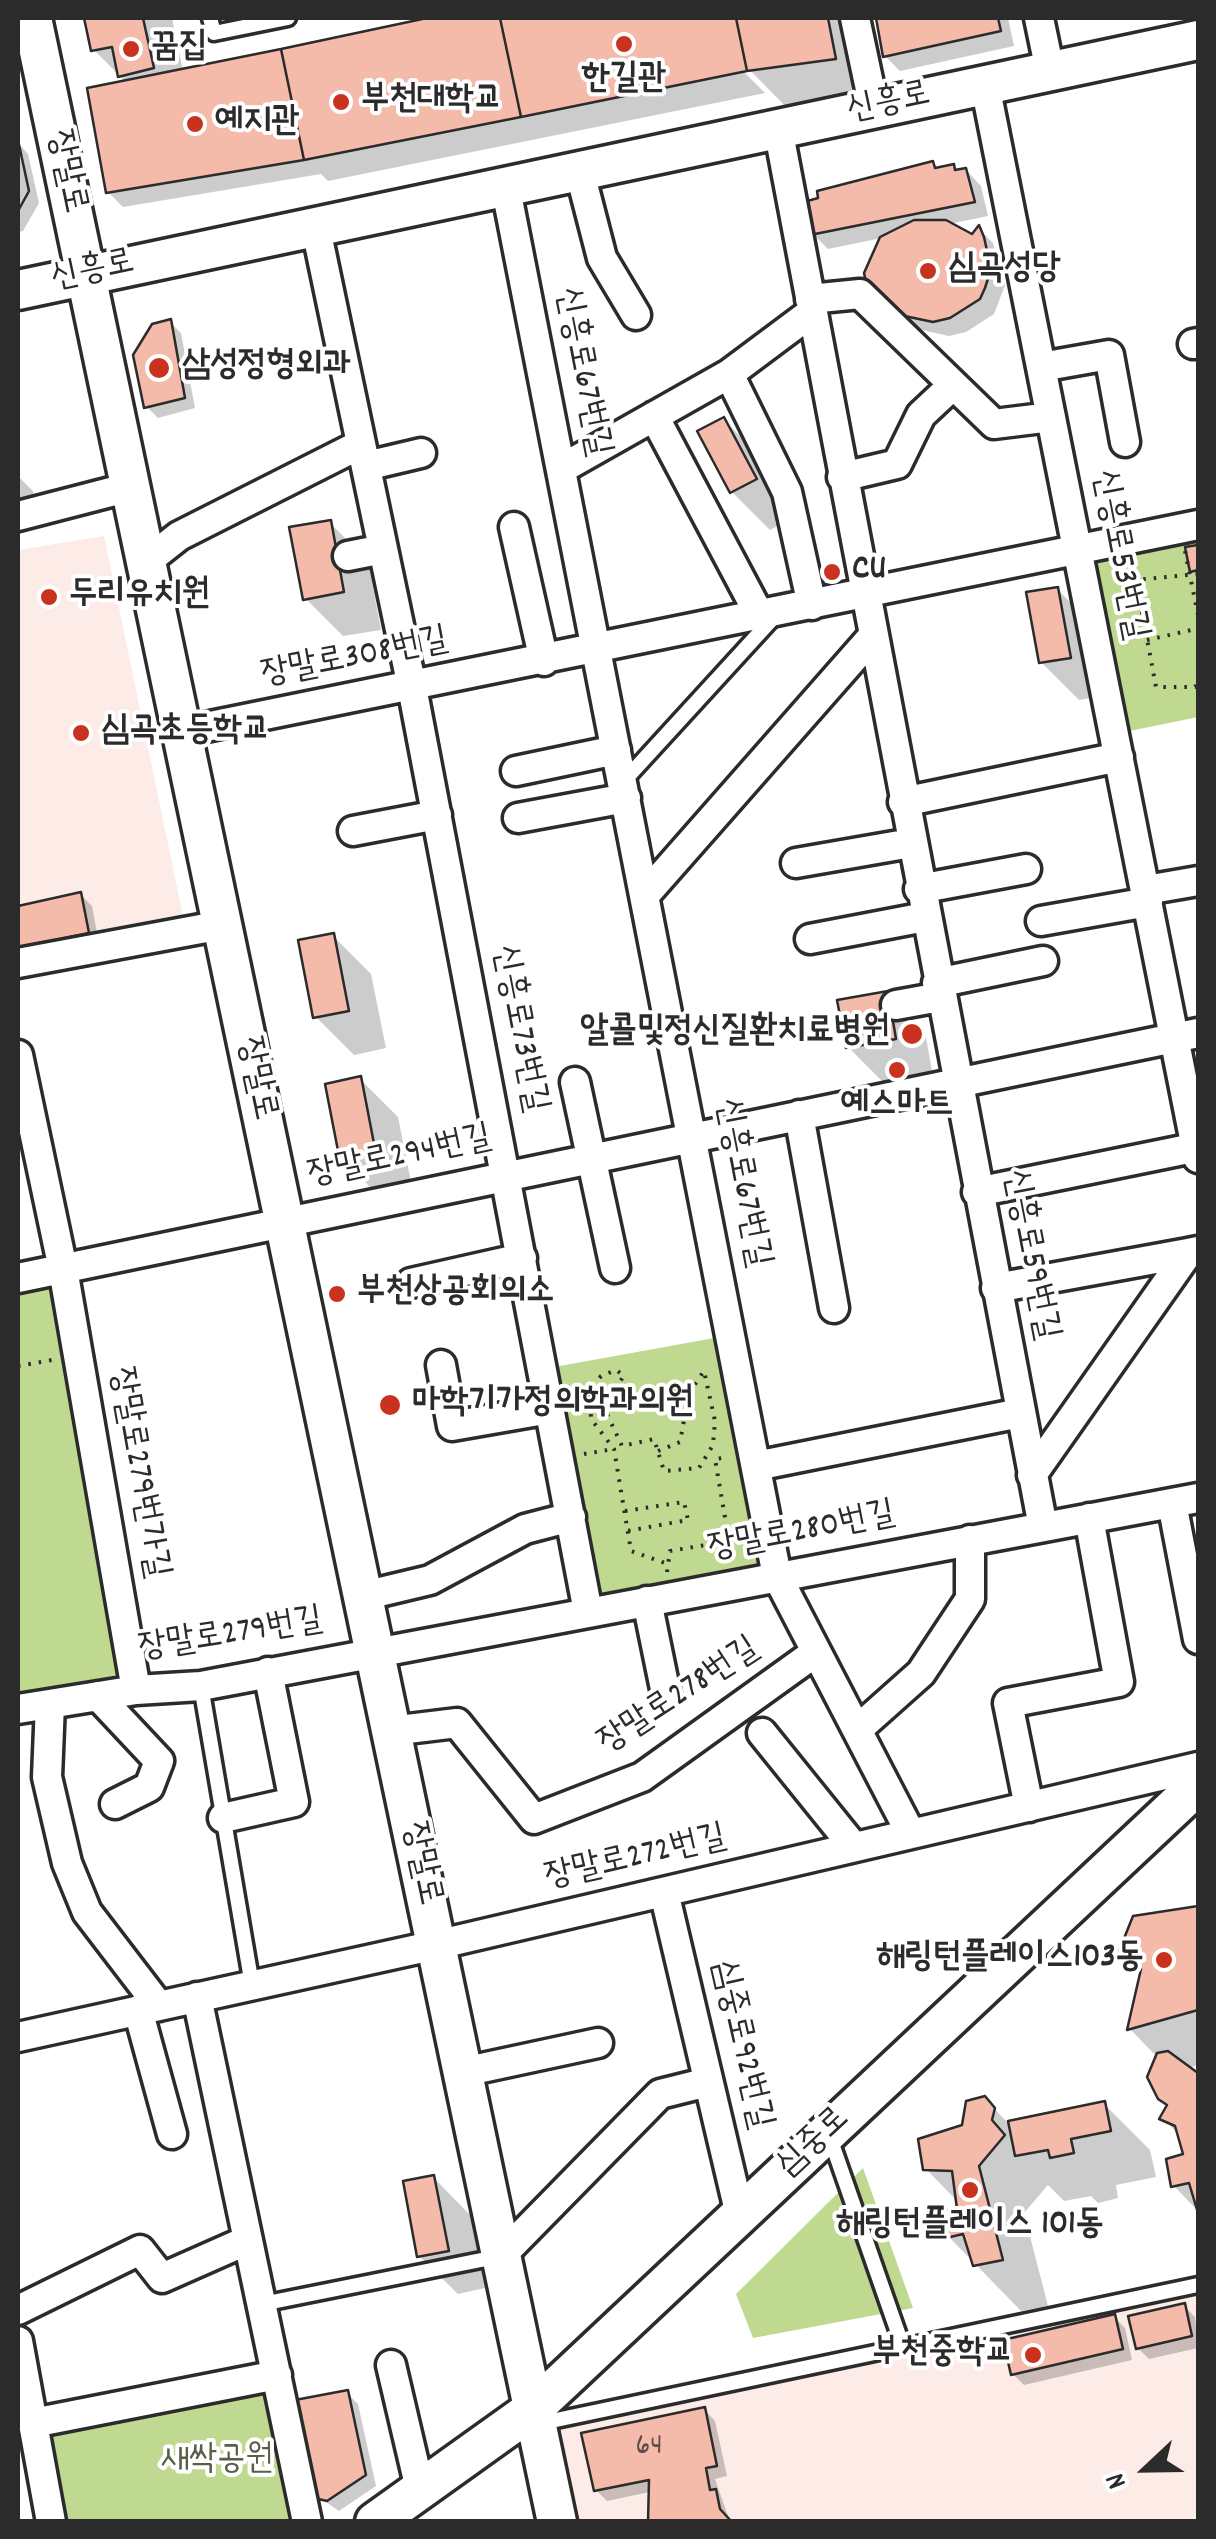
<!DOCTYPE html>
<html>
<head>
<meta charset="utf-8">
<style>
	body { margin:0 }
	#map { position:relative; width:1216px; height:2539px; overflow:hidden; background:#fff; font-family:Dekko,sans-serif }
	canvas { display:block }
	.frame { position:absolute; inset:0; border:20px solid #2b2b2b; pointer-events:none }
	.north { position:absolute; left:1096px; top:2419px; width:100px; height:100px; -webkit-text-stroke:8px #fff; paint-order:stroke; rotate:248deg; font-size:28px; font-weight:700; line-height:40px; text-align:center; color:#2b2b2b }
	.north::after { content:''; display:block; margin:auto; width:35px; height:45px; background:#2b2b2b; clip-path:polygon(50% 0,100% 100%,50% 72%,0 100%) }
</style>
</head>
<body>
<div id="map">
<canvas width="1216" height="2539"></canvas>
<div class="frame"></div>
<div class="north">N</div>
</div>
<script>
const ctx = document.querySelector('canvas').getContext('2d');
ctx.lineJoin = 'round';
function fill(path, color) { ctx.fillStyle = color; ctx.fill(path, 'evenodd'); }
const shape = rows => new Path2D(rows.map(r => 'M' + r).join(''));
function strokePath(path, color, width, dash) { ctx.strokeStyle = color; ctx.lineWidth = width; ctx.lineCap = dash ? 'butt' : 'round'; ctx.setLineDash(dash || []); ctx.stroke(path); }
function write(font, color, halo, rows, align = 'center') {
  ctx.font = font + ' Dekko,"Poor Story",sans-serif'; ctx.lineWidth = 8; ctx.setLineDash([]); ctx.textBaseline = 'middle'; ctx.strokeStyle = halo; ctx.fillStyle = color; for (const [text, x, y, turn = 0] of rows) {
    ctx.save(); ctx.translate(x, y); ctx.rotate((+turn || 0) * Math.PI / 180); ctx.textAlign = isNaN(turn) ? turn : align; if (halo) ctx.strokeText(text, 0, 0); ctx.fillText(text, 0, 0); ctx.restore();
  }
}
const built = shape([
	[104,536,183,916,18,954,18,550],
	[1198,2285,1198,2521,557,2521,536,2424]
]);
const green = shape([
	[1198,525,1198,717,1115,734,1078,549],
	[63,1269,136,1690,18,1709,18,1278],
	[731,1335,777,1576,588,1612,543,1369],
	[863,2168,913,2308,753,2338,736,2294],
	[263,2393,289,2521,66,2521,49,2434]
]);
const shadow = shape([
	[87,18,172,18,183,71,443,18,858,18,872,96,787,108,740,60,736,64,765,93,328,181,321,174,123,207,108,192,126,82,94,50],
	[878,18,1008,18,1014,46,900,71,885,56],
	[18,143,28,154,39,203,23,231,18,232],
	[933,164,939,170,953,167,966,170,981,186,988,216,949,224,973,237,979,229,993,243,1005,285,994,314,966,332,949,336,913,328,870,285,882,238,828,249,813,234],
	[170,322,181,333,195,408,158,418,147,407],
	[724,420,762,458,793,517,770,530,732,492],
	[18,476,33,491,38,522,18,526],
	[330,523,368,561,381,630,343,636,305,598],
	[1057,589,1095,627,1107,695,1079,700,1041,662],
	[81,895,92,906,99,944,18,960,18,908],
	[333,936,371,974,386,1048,354,1055,316,1017],
	[887,994,925,1032,933,1077,886,1085,848,1047],
	[360,1079,398,1117,413,1192,381,1198,343,1160],
	[1198,1908,1198,2065,1188,2068,1198,2076,1198,2211,1174,2186,1186,2155,1181,2137,1163,2118,1169,2106,1158,2058,1130,2029,1143,1971,1122,1951,1135,1919],
	[985,2099,1009,2124,1104,2104,1150,2150,1156,2177,1116,2185,1118,2198,1098,2203,1091,2196,1064,2201,1048,2185,1024,2213,1048,2306,1021,2311,949,2237,960,2211,958,2202,926,2169],
	[433,2177,471,2216,485,2288,458,2294,419,2256],
	[1184,2306,1195,2317,1198,2348,1149,2359,1138,2348],
	[1114,2317,1125,2328,1132,2360,1024,2385,1013,2374],
	[347,2393,358,2404,376,2486,339,2511,317,2496],
	[704,2409,715,2421,727,2476,715,2479,730,2522,654,2491,607,2501,596,2490]
]);
const building = shape([
	[84,18,143,18,154,68,118,77,112,47,91,51,84,18],
	[427,18,500,18,521,117,304,160,281,49,427,18],
	[500,18,736,18,747,71,521,117,500,18],
	[736,18,828,18,836,59,747,71,736,18],
	[876,18,998,18,1001,31,883,57,876,18],
	[281,49,304,160,106,193,87,88,281,49],
	[18,140,29,191,18,211,18,140],
	[18,140,29,191,18,211,18,140],
	[933,161,935,168,954,164,955,170,966,168,975,202,810,235,804,202,818,198,817,191,933,161],
	[914,220,946,220,972,234,979,225,984,237,991,269,985,288,980,299,950,318,933,322,895,314,867,287,864,273,880,237,914,220],
	[171,319,185,398,144,408,133,355,152,324,171,319],
	[724,417,757,479,730,493,697,431,724,417],
	[331,520,344,592,303,600,289,527,331,520],
	[1198,545,1198,570,1190,572,1185,547,1198,545],
	[1058,587,1071,658,1039,663,1026,592,1058,587],
	[81,892,89,933,18,948,18,906,81,892],
	[334,933,349,1011,313,1018,298,940,334,933],
	[888,991,896,1039,846,1048,837,1000,888,991],
	[361,1076,376,1154,340,1161,325,1084,361,1076],
	[1198,1906,1198,2010,1127,2030,1141,1969,1119,1951,1133,1916,1198,1906],
	[1168,2051,1198,2073,1198,2213,1189,2183,1171,2187,1166,2159,1183,2154,1175,2126,1159,2119,1167,2105,1158,2099,1147,2077,1157,2053,1168,2051],
	[985,2096,995,2108,992,2120,1005,2135,979,2166,1003,2260,973,2266,963,2234,946,2238,941,2210,957,2209,952,2171,923,2170,918,2139,962,2125,966,2101,985,2096],
	[1105,2101,1111,2131,1071,2139,1074,2153,1050,2158,1048,2150,1015,2156,1008,2121,1105,2101],
	[434,2175,449,2251,417,2257,403,2181,434,2175],
	[1185,2303,1192,2336,1136,2349,1128,2316,1185,2303],
	[1115,2314,1123,2349,1011,2375,1003,2340,1115,2314],
	[348,2390,366,2475,327,2501,314,2498,295,2400,348,2390],
	[705,2407,717,2466,706,2468,710,2490,716,2489,720,2509,732,2522,648,2522,649,2480,594,2491,581,2433,705,2407]
]);
const path = shape([
	[1185,551,1198,615],
	[1198,574,1136,580,1156,687,1195,687,1198,683],
	[1147,640,1196,629],
	[18,1366,52,1360],
	[658,1451,680,1442,689,1393,704,1371,715,1421,713,1445,699,1468,664,1471,654,1439,622,1446,606,1412,606,1400,624,1376,616,1370,601,1376,590,1390,591,1419,614,1449,631,1551,665,1563],
	[584,1454,614,1449],
	[625,1511,684,1502,688,1520,627,1531],
	[667,1572,670,1551,729,1541,715,1459,729,1457]
]);
const lane = shape([
	[210,18,214,33,288,18],
	[623,782,774,617],
	[201,1686,252,1985],
	[829,2135,903,2347],
	[262,2304,501,2256],
	[537,2424,1198,2285]
]);
const street = shape([
	[855,18,874,108],
	[1039,18,1050,71],
	[985,85,1198,1158],
	[778,128,1043,1527],
	[579,169,602,258,636,315],
	[505,184,777,1576,911,1834],
	[315,224,412,687,588,1612],
	[810,299,860,294,994,424,1051,417],
	[1193,344,1198,343],
	[1041,367,1109,355,1125,442],
	[729,374,787,492,812,605],
	[654,416,760,616],
	[366,466,421,453],
	[561,469,729,374,812,312],
	[842,477,897,464,921,415,953,385],
	[18,516,130,487],
	[514,527,544,661],
	[348,556,383,549],
	[146,562,179,536,361,444],
	[181,732,1198,525],
	[516,771,616,750],
	[903,802,1119,757],
	[518,818,626,798],
	[353,831,437,815],
	[796,863,911,843],
	[919,889,1026,869],
	[1146,890,1198,881],
	[645,895,872,637],
	[1041,921,1148,902],
	[810,939,925,917],
	[18,963,222,925],
	[937,983,1043,961],
	[896,1005,940,997],
	[18,1055,63,1269,136,1690],
	[575,1082,615,1268],
	[799,1115,834,1308],
	[977,1192,1198,1147],
	[18,1278,1198,1033],
	[411,1283,522,1258],
	[996,1288,1188,1253],
	[441,1365,452,1426,550,1409],
	[756,1466,1020,1413],
	[1032,1475,1188,1253,1198,1251],
	[1172,1503,1198,1639],
	[363,1596,430,1580,525,1529,571,1517],
	[647,1601,666,1694],
	[98,1696,159,1761,149,1787,115,1804],
	[50,1704,47,1777,67,1863,87,1912,159,2006],
	[18,1709,136,1690,201,1686,1198,1498],
	[857,1730,921,1673,970,1599,970,1540],
	[391,1731,457,1723,534,1819,642,1777,816,1652],
	[762,1733,854,1847],
	[1029,1807,1008,1703,1119,1682,1089,1518],
	[223,1818,294,1802,268,1672],
	[664,1892,740,2215],
	[197,1997,307,2522],
	[138,2010,172,2134],
	[18,2037,436,1945,1198,1767],
	[463,2072,598,2043],
	[501,2256,660,2094,708,2082],
	[18,2310,140,2250,162,2278,248,2240],
	[18,2341,51,2522],
	[391,2365,420,2489],
	[33,2423,277,2375]
]);
const secondary = shape([
	[32,18,557,2522],
	[18,290,1198,40],
	[375,2522,533,2409,1198,1785]
]);
const markers = [
	[624,44,10,"#c8321e"],
	[131,49,10,"#c8321e"],
	[341,102,10,"#c8321e"],
	[195,124,10,"#c8321e"],
	[928,271,10,"#c8321e"],
	[159,368,12,"#c8321e"],
	[832,572,10,"#c8321e"],
	[49,597,10,"#c8321e"],
	[81,733,10,"#c8321e"],
	[912,1034,12,"#c8321e"],
	[897,1070,10,"#c8321e"],
	[337,1294,10,"#c8321e"],
	[390,1405,12,"#c8321e"],
	[1164,1960,10,"#c8321e"],
	[970,2190,10,"#c8321e"],
	[1033,2355,10,"#c8321e"]
];
const numberNames = [
	["64",649,2449]
];
const poiNames = [
	["꿈집",151,49],
	["한길관",624,81,"center"],
	["부천대학교",361,102],
	["예지관",215,124],
	["심곡성당",948,271],
	["삼성정형외과",182,368],
	["CU",852,572],
	["두리유치원",69,597],
	["심곡초등학교",101,733],
	["알콜및정신질환치료병원",890,1034,"right"],
	["예스마트",897,1107,"center"],
	["부천상공회의소",357,1294],
	["마학기가정의학과의원",412,1405],
	["해링턴플레이스103동",1144,1960,"right"],
	["해링턴플레이스 101동",970,2227,"center"],
	["부천중학교",1013,2355,"right"]
];
const streetNames = [
	["신흥로",889,105,-12],
	["장말로",64,172,78],
	["신흥로",93,273,-12],
	["신흥로67번길",580,372,79],
	["신흥로53번길",1117,555,79],
	["장말로308번길",355,660,-11],
	["신흥로73번길",517,1029,79],
	["장말로",254,1079,78],
	["장말로294번길",400,1159,-12],
	["신흥로67번길",740,1183,79],
	["신흥로59번길",1028,1255,79],
	["장말로279번가길",136,1473,80],
	["장말로280번길",802,1534,-11],
	["장말로279번길",231,1637,-9],
	["장말로278번길",680,1698,-33],
	["장말로272번길",636,1860,-13],
	["장말로",419,1864,78],
	["심중로92번길",739,2045,77],
	["심중로",815,2144,-43]
];
const parkNames = [
	["새싹공원",217,2462]
];
fill(built, '#fcebe6');
fill(green, '#bfd990');
fill(shadow, '#0003');
fill(building, '#f4bbab');
strokePath(building, '#2b2b2b', 2.5);
strokePath(lane, '#2b2b2b', 21);
strokePath(street, '#2b2b2b', 35);
strokePath(secondary, '#2b2b2b', 45);
strokePath(path, '#2b2b2b', 4, [2.5, 8]);
strokePath(lane, '#fff', 14);
strokePath(street, '#fff', 28);
strokePath(secondary, '#fff', 38);
for (const [x, y, r, color] of markers) { const dot = new Path2D(); dot.arc(x, y, r, 0, 2 * Math.PI); ctx.fillStyle = color; ctx.fill(dot); strokePath(dot, '#fff', 4); }
write('30px', '#5d4f4b', null, numberNames);
write('bold 35px', '#2b2b2b', '#fff', poiNames, 'left');
write('35px', '#2b2b2b', '#fff', streetNames);
write('35px', '#575f49', '#fff', parkNames);
</script>
</body>
</html>
